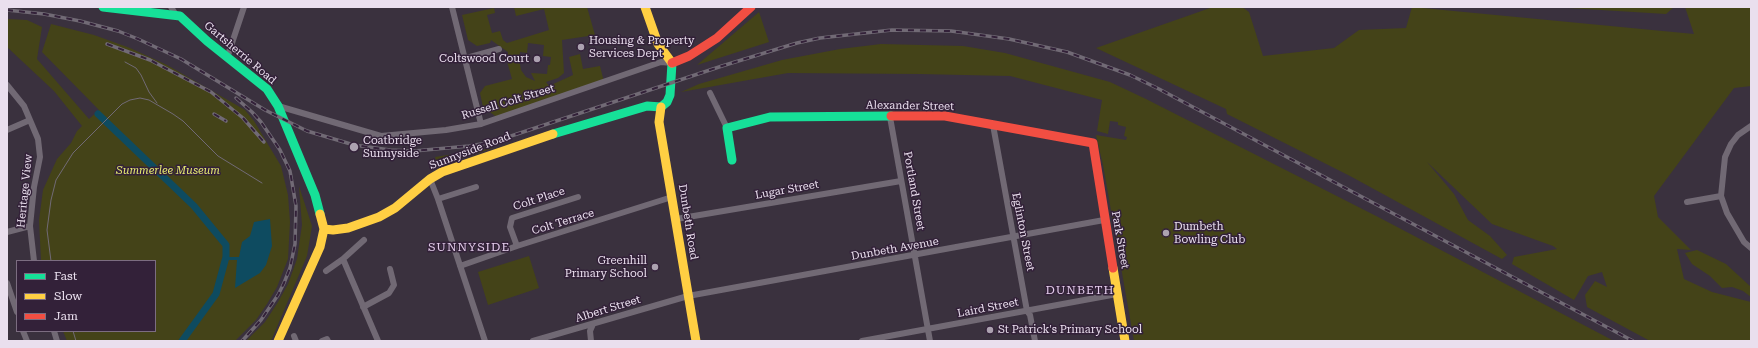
<!DOCTYPE html>
<html>
<head>
<meta charset="utf-8">
<style>
	body { margin:0 }
	#map { position:relative; width:1758px; height:348px; overflow:hidden; background:#3a313e; font-family:"Roboto Serif",serif }
	canvas { display:block }
	.frame { position:absolute; inset:0; border:8px solid #eadfee; pointer-events:none }
	.legend { position:absolute; left:16px; top:260px; width:140px; height:72px; box-sizing:border-box; background:#332139; border:1px solid #7c6d81; margin:0; padding:5px 7px; list-style:none; font-size:12px; color:#eadfee }
	.legend li { display:flex; align-items:center; gap:8px; height:20px }
	.legend b { width:20px; border:1px solid #7c6d81 }
</style>
</head>
<body>
<div id="map">
<canvas width="1758" height="348"></canvas>
<div class="frame"></div>
<ul class="legend">
<li><b style="height:5px;background:#16e098"></b>Fast</li>
<li><b style="height:5px;background:#ffcf43"></b>Slow</li>
<li><b style="height:5px;background:#f24e42"></b>Jam</li>
</ul>
</div>
<script>
const ctx = document.querySelector('canvas').getContext('2d');
ctx.lineJoin = 'round';
function fill(path, color) { ctx.fillStyle = color; ctx.fill(path, 'evenodd'); }
const shape = rows => new Path2D(rows.map(r => 'M' + r).join(''));
function strokePath(path, color, width, dash) { ctx.strokeStyle = color; ctx.lineWidth = width; ctx.lineCap = dash ? 'butt' : 'round'; ctx.setLineDash(dash || []); ctx.stroke(path); }
function write(font, color, halo, rows, align = 'center') {
  ctx.font = font + ' "Roboto Serif",serif'; ctx.lineWidth = 3; ctx.setLineDash([]); ctx.textBaseline = 'middle'; ctx.strokeStyle = halo; ctx.fillStyle = color; for (const [text, x, y, turn = 0] of rows) {
    ctx.save(); ctx.translate(x, y); ctx.rotate((+turn || 0) * Math.PI / 180); ctx.textAlign = isNaN(turn) ? turn : align; if (halo) ctx.strokeText(text, 0, 0); ctx.fillText(text, 0, 0); ctx.restore();
  }
}
const green = shape([
	[514,7,587,7,595,35,562,40,564,73,558,78,546,82,549,86,573,75,569,57,580,54,583,69,600,66,604,82,498,118,483,107,480,93,485,86,512,79,507,61,508,52,491,40,490,43,477,46,468,40,462,15,494,8,495,13,487,15,492,33,500,31,503,40,507,43,549,30,544,9,516,16],
	[528,43,544,45,543,56,551,57,550,65,548,65,547,74,531,73,535,81,526,77,521,70,519,59,520,52,527,53],
	[1213,7,1242,7,1249,12,1263,56,1334,48,1359,30,1406,28,1412,7,1694,34,1685,7,1751,7,1751,86,1734,88,1654,196,1658,217,1691,250,1677,249,1684,279,1712,292,1751,302,1751,341,1650,341,1587,307,1585,295,1595,281,1607,287,1602,272,1588,276,1574,300,1512,264,1514,257,1557,249,1553,246,1492,224,1427,162,1454,194,1468,220,1490,236,1507,255,1502,259,1350,176,1227,114,1226,109,1096,48],
	[1552,7,1674,7,1666,14],
	[759,12,769,42,697,65],
	[7,19,27,20,42,27,37,59,89,119,99,110,42,52,51,24,94,35,130,48,167,65,245,110,254,121,281,166,288,195,290,222,288,259,277,287,267,304,256,320,235,341,67,341,63,331,155,331,155,261,41,261,39,220,43,190,57,159,71,143,77,131,82,126,54,91,7,47],
	[881,44,963,46,1005,53,1110,82,1146,99,1382,219,1614,341,1134,341,1103,165,1096,135,1126,140,1127,137,1124,136,1126,127,1118,125,1118,122,1110,121,1108,134,1097,131,1102,100,1010,76,919,74,788,73,681,92,699,84,782,60,840,49],
	[494,148,438,166,435,157],
	[299,186,312,226,307,256,271,341,246,341,265,322,278,302,288,284,297,259,302,225],
	[1697,250,1726,264,1751,287,1751,297,1743,291,1732,287,1722,288,1710,276,1692,264,1685,253],
	[529,256,539,288,488,305,478,272]
]);
const water = shape([
	[270,219,272,246,266,265,260,273,235,288,237,260,226,260,226,257,239,257,242,242,250,236,254,222]
]);
const canal = shape([
	[98,114,194,206,226,245,226,257,216,294,182,341]
]);
const street = shape([
	[171,7,176,15],
	[452,7,481,124],
	[227,58,244,7],
	[463,59,499,49],
	[7,85,24,106,38,139,40,157,34,187,30,226,34,261],
	[710,93,727,128],
	[278,106,381,136,446,130,481,124,661,62,672,63],
	[890,117,930,341],
	[993,125,1027,311,1030,315,1035,341],
	[1751,126,1738,135,1731,144,1725,157,1721,196,1727,213,1744,242,1751,248],
	[7,130,30,120],
	[430,179,438,199,485,341],
	[438,199,476,187],
	[1687,202,1721,196],
	[676,219,901,181],
	[7,232,30,226],
	[364,240,343,259,378,341],
	[517,246,510,227,512,218,578,197],
	[460,266,517,246,672,197],
	[326,271,343,259],
	[7,283,17,312],
	[363,307,389,293,394,285,390,269],
	[23,331,27,341],
	[54,331,57,341],
	[294,336,296,341],
	[322,341,327,339,328,341],
	[533,341,688,296,1104,220],
	[591,341,590,331,593,324],
	[862,341,1117,294]
]);
const fast = shape([
	[103,7,180,16,207,41,267,89,278,106,315,195,320,214],
	[553,134,647,106,661,107,667,102,670,95,672,63],
	[732,160,727,128,770,117,891,116]
]);
const slow = shape([
	[645,7,658,44,672,63],
	[661,107,659,122,696,341],
	[324,229,333,230,348,228,379,217,395,208,430,179,442,172,553,134],
	[1113,268,1125,341],
	[278,341,320,247,324,229,320,214]
]);
const jam = shape([
	[672,63,689,56,717,38,751,7],
	[891,116,945,116,1093,143,1113,268]
]);
const tram = shape([
	[125,62,136,68,141,75,149,92,157,103],
	[51,261,47,230,51,200,56,180,73,153,122,104,130,100,140,98,149,100,173,114,183,121,218,156,262,183],
	[73,331,76,341]
]);
const rail = shape([
	[7,10,44,14,80,21,118,31,138,39,181,59,265,110,307,131,354,145,390,150,414,151,469,146,493,142,722,66,797,43,820,38,892,30,951,31,1009,39,1067,52,1130,75,1159,89,1633,341],
	[107,44,150,60,211,92,243,118,264,142],
	[236,98,252,112,261,122,280,150,290,171,296,206,295,244,290,268,284,283,278,295,261,320,242,341],
	[214,114,226,121]
]);
const markers = [
	[581,47,4,"#aca2b0"],
	[537,59,4,"#aca2b0"],
	[354,147,5,"#aca2b0"],
	[1166,233,4,"#aca2b0"],
	[655,267,4,"#aca2b0"],
	[990,330,4,"#aca2b0"]
];
const poiNames = [
	["Housing & Property",589,41],
	["Services Dept",589,54],
	["Coltswood Court",529,59,"right"],
	["Coatbridge",363,141],
	["Sunnyside",363,154],
	["Dumbeth",1174,227],
	["Bowling Club",1174,240],
	["Greenhill",647,261,"right"],
	["Primary School",647,274,"right"],
	["St Patrick's Primary School",998,330]
];
const streetNames = [
	["Gartsherrie Road",240,53,40],
	["Russell Colt Street",508,102,-17],
	["Alexander Street",910,106,1],
	["Sunnyside Road",470,151,-21],
	["Lugar Street",787,190,-10],
	["Heritage View",25,191,-84],
	["Portland Street",914,191,80],
	["Colt Place",539,199,-18],
	["Colt Terrace",563,222,-17],
	["Dunbeth Road",688,222,81],
	["Eglinton Street",1023,232,79],
	["Park Street",1120,240,80],
	["Dunbeth Avenue",895,249,-10],
	["Laird Street",988,308,-11],
	["Albert Street",608,309,-17]
];
const parkNames = [
	["Summerlee Museum",168,171]
];
const neighbourhoodNames = [
	["SUNNYSIDE",469,247],
	["DUNBETH",1080,290]
];
fill(green, '#444318');
fill(water, '#0e4b60');
strokePath(canal, '#0e4b60', 7);
strokePath(street, '#716974', 6);
strokePath(fast, '#16e098', 9);
strokePath(slow, '#ffcf43', 9);
strokePath(jam, '#f24e42', 9);
strokePath(tram, '#716a75', 1);
strokePath(rail, '#716a75', 3.5);
strokePath(rail, '#332139', 2, [6]);
for (const [x, y, r, color] of markers) { const dot = new Path2D(); dot.arc(x, y, r, 0, 2 * Math.PI); ctx.fillStyle = color; ctx.fill(dot); strokePath(dot, '#332139', 1.5); }
write('11px', '#eadfee', '#332139', poiNames, 'left');
write('11px', '#eadfee', '#332139', streetNames);
write('italic 11px', '#e7ec70', '#332139', parkNames);
ctx.letterSpacing = '1px';
write('12px', '#e3cceb', '#332139', neighbourhoodNames);
ctx.letterSpacing = '0px';
</script>
</body>
</html>
